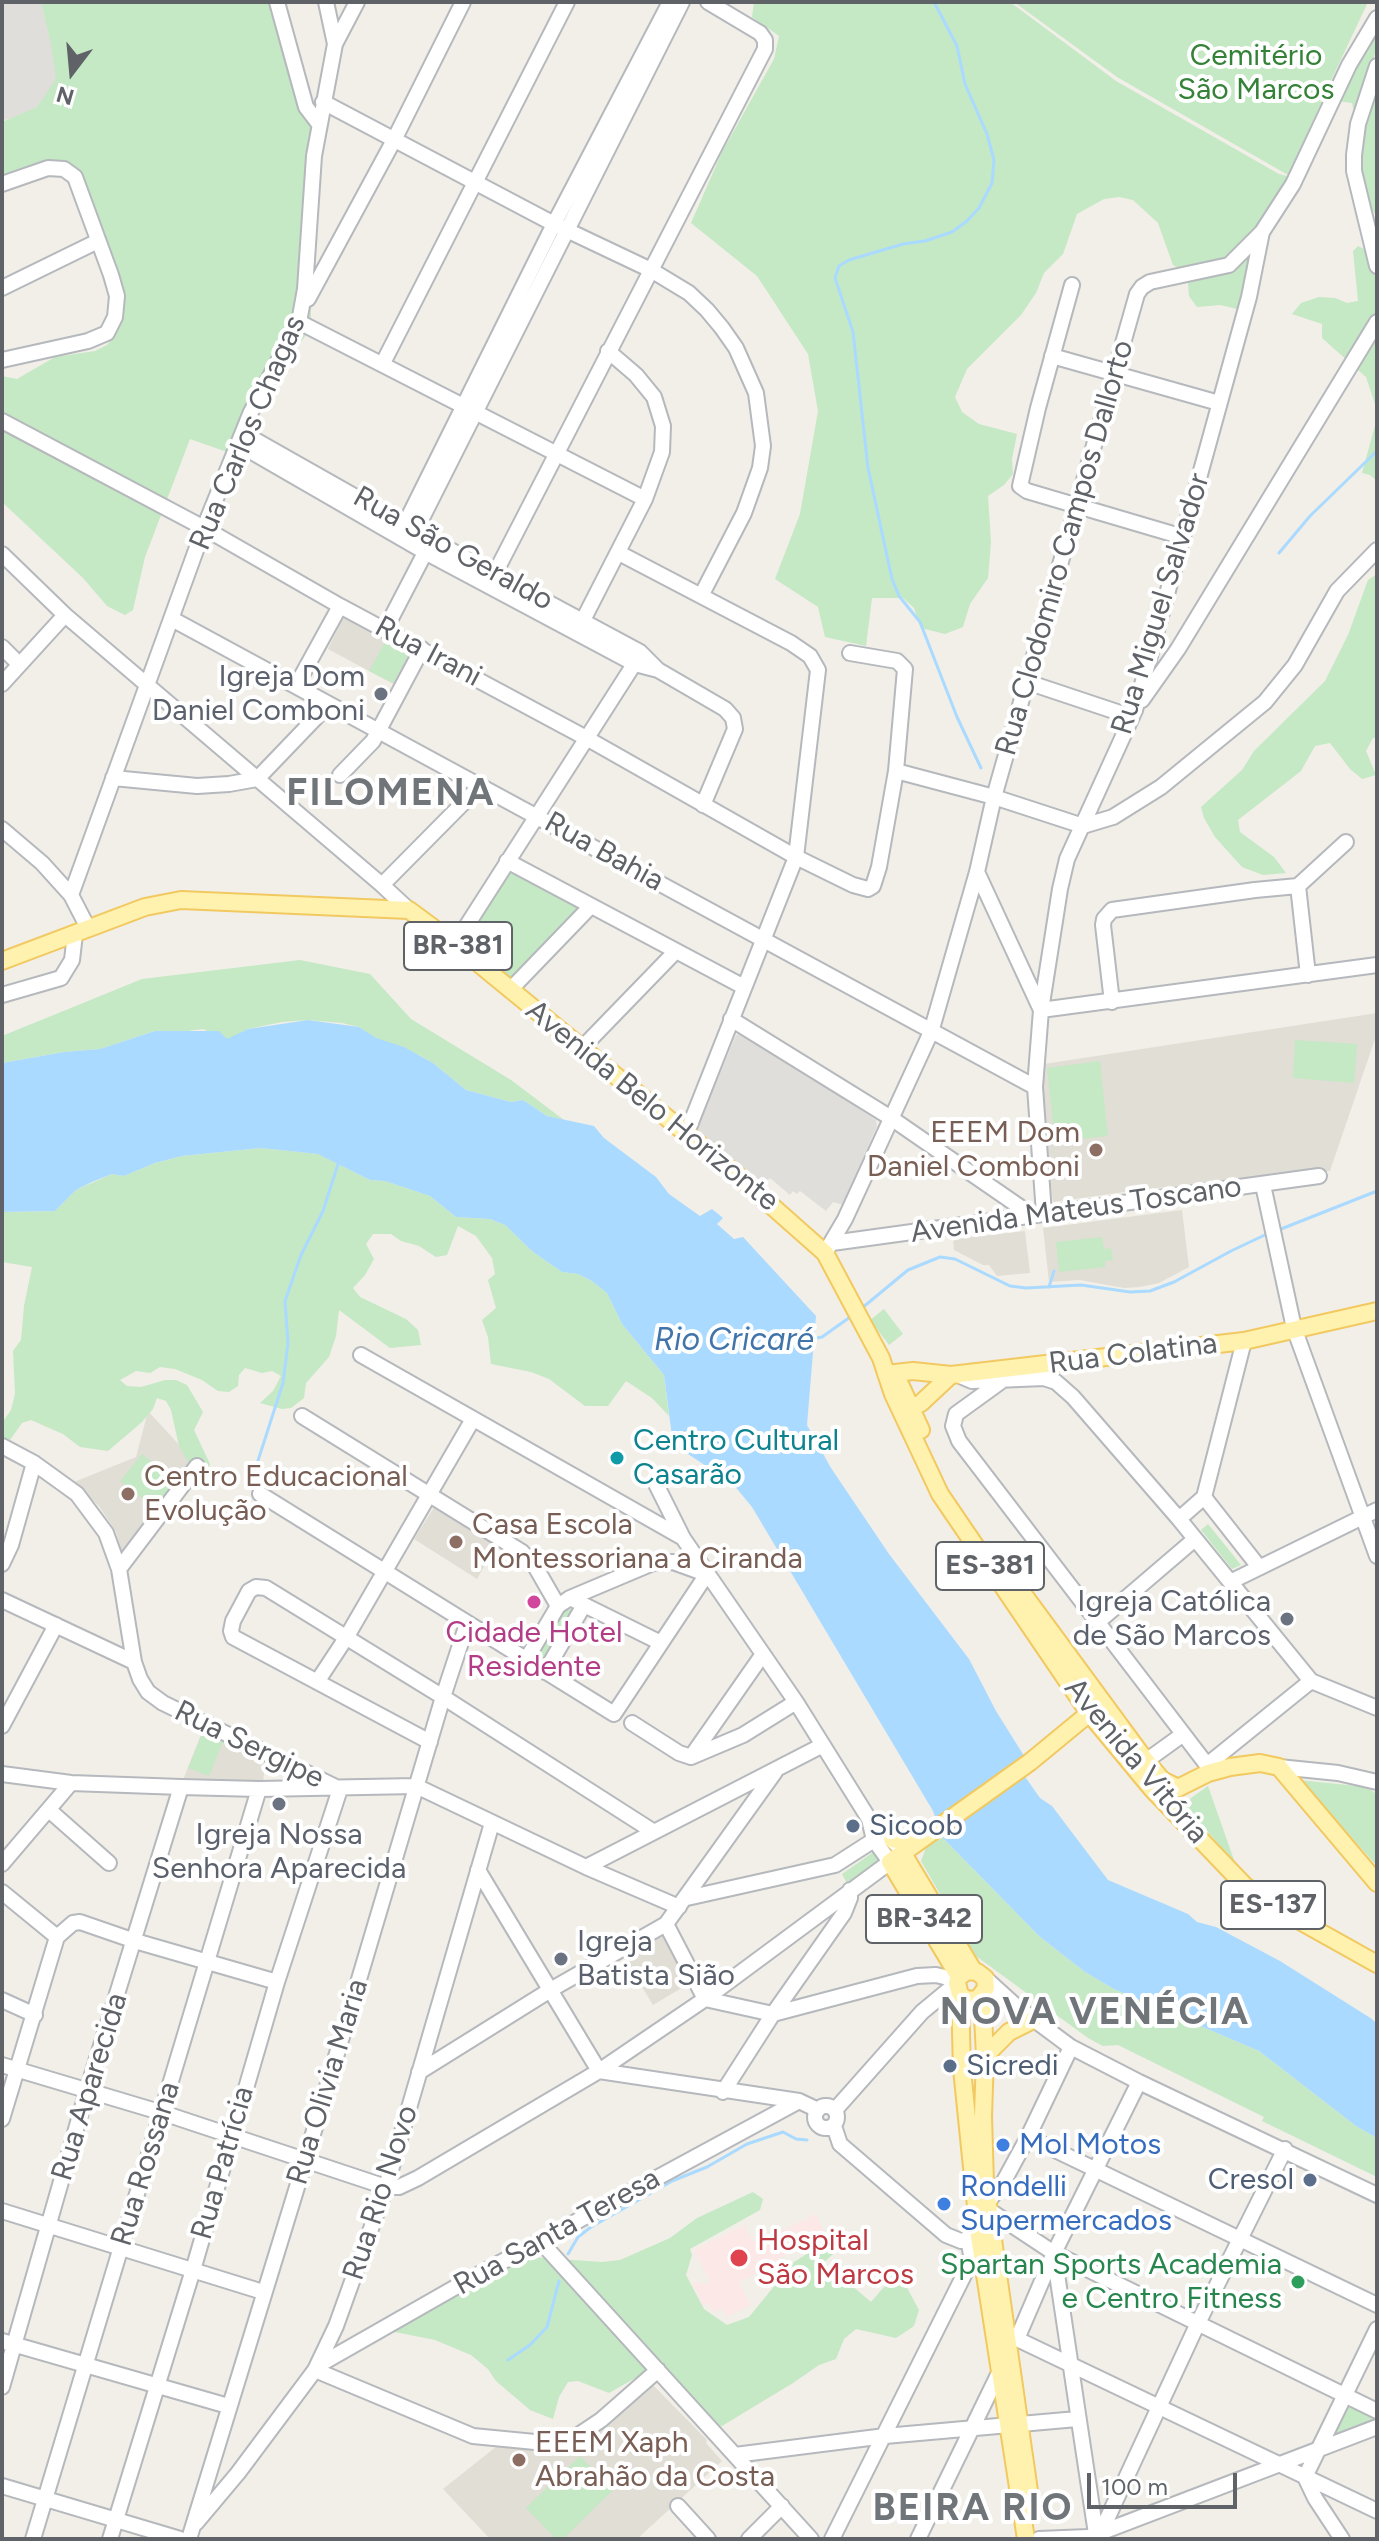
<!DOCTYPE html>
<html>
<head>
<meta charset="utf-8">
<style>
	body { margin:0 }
	#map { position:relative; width:1379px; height:2541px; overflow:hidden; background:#f1efe8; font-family:Figtree,sans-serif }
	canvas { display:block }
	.frame { position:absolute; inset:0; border:4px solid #5f6368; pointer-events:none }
	.north { position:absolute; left:32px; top:32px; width:80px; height:80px; -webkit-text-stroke:6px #fff; paint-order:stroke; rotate:196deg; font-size:22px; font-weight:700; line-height:32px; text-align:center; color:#5f6368 }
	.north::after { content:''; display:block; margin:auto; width:28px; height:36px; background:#5f6368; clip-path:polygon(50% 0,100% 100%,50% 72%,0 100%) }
	.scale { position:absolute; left:1087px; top:2473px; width:150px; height:36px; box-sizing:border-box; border:4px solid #5f6368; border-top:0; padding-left:10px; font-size:24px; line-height:28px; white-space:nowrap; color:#5f6368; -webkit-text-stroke:6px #fff; paint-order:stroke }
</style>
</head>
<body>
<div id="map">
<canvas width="1379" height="2541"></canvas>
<div class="frame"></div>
<div class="north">N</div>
<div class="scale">100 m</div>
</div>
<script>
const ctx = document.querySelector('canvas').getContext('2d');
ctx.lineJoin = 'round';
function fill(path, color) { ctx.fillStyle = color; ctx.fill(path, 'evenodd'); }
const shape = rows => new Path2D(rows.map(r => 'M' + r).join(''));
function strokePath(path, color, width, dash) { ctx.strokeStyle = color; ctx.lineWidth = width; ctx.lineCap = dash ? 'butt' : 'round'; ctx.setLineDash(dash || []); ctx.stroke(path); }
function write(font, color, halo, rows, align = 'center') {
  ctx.font = font + ' Figtree,sans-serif'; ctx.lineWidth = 8; ctx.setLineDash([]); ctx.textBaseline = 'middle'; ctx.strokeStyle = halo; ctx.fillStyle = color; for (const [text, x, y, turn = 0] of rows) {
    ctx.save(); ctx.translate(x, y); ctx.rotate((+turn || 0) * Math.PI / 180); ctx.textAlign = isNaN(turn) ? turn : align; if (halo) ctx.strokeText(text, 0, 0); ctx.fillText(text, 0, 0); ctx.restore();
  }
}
const industrial = shape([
	[2,2,41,2,66,101,2,121],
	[744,1033,876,1120,877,1126,843,1205,833,1202,826,1211,800,1191,797,1194,793,1191,790,1195,770,1178,762,1186,698,1133,697,1129,736,1035]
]);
const education = shape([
	[344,616,412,653,395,685,328,649],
	[1377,1013,1377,1033,1330,1171,1147,1189,1053,1202,1041,1111,1044,1064],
	[1182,1210,1189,1267,1159,1283,1140,1287,1124,1288,1080,1280,1049,1282,1043,1228],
	[1025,1231,1030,1273,997,1276,989,1265,983,1265,954,1250,953,1239],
	[148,1411,194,1461,122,1555,116,1532,99,1506,74,1482,136,1457],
	[435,1506,497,1544,477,1579,414,1539],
	[204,1727,266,1757,263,1783,183,1780],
	[664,1933,690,1983,653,2005,624,1957],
	[650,2382,707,2440,706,2443,722,2461,637,2539,490,2539,443,2489,497,2446,574,2444]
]);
const medical = shape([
	[816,2214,826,2235,763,2266,764,2269,739,2282,751,2305,727,2317,722,2308,714,2312,709,2303,703,2306,693,2285,700,2281,703,2285,710,2281,694,2250,744,2225,753,2242,774,2232,776,2234]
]);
const green = shape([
	[41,2,281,2,311,104,311,328,259,401,230,453,190,439,145,557,133,610,125,615,107,606,83,578,2,502,2,376,17,379,55,357,95,351,107,345,114,337,118,321,111,263,63,169,2,184,2,122,37,107,56,79,51,44],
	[754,2,1010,2,1116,81,1279,174,1291,177,1288,186,1267,209,1256,231,1246,311,1220,305,1197,307,1189,296,1187,272,1173,265,1158,223,1133,200,1119,197,1104,199,1077,214,1063,254,1044,273,1036,293,1021,315,967,369,955,397,962,412,979,424,1017,434,1012,459,1013,474,1004,485,988,496,991,542,988,578,970,604,963,627,945,634,921,628,914,608,903,598,872,598,866,646,825,637,818,607,775,579,800,514,818,411,808,354,757,276,691,223,722,152,774,59,779,36,752,17],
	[1014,2,1368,2,1328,87,1350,46,1357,45,1377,17,1377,47,1370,70,1377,76,1377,217,1346,169,1355,118,1352,103,1323,99,1288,175,1117,77],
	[1358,246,1366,250,1371,267,1377,273,1377,410,1366,377,1322,338,1322,324,1292,314,1301,303,1319,297,1335,298,1347,303,1358,301,1353,251],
	[1377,418,1377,481,1370,475,1362,473],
	[1377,574,1377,738,1373,738,1366,751,1376,775,1362,779,1350,769,1330,743,1315,746,1301,771,1238,820,1240,832,1274,857,1286,873,1263,875,1242,867,1215,837,1204,818,1201,807,1242,770,1254,751,1325,681,1348,635,1368,580],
	[386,640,410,652,393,683,369,671],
	[511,869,582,908,514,985,461,938],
	[300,960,370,974,411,1019,511,1080,564,1120,547,1116,523,1100,511,1102,466,1090,433,1063,419,1055,375,1038,359,1027,342,1023,308,1020,282,1022,248,1029,227,1040,203,1029,172,1033,155,1031,100,1049,64,1052,2,1063,2,1036,142,979],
	[1295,1040,1357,1044,1354,1083,1293,1078],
	[1100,1061,1108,1136,1055,1142,1047,1068],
	[261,1148,319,1154,370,1180,385,1181,430,1196,456,1217,490,1219,505,1225,533,1252,562,1272,578,1274,592,1281,607,1293,622,1324,664,1375,669,1416,652,1398,626,1381,608,1406,585,1406,549,1379,531,1372,491,1364,488,1337,482,1320,496,1308,488,1280,495,1274,492,1258,476,1236,458,1226,447,1255,436,1257,419,1246,401,1241,391,1234,373,1234,366,1244,374,1259,365,1275,353,1288,360,1297,406,1319,418,1330,421,1345,390,1348,339,1310,336,1336,329,1357,306,1383,304,1398,291,1408,282,1409,260,1403,273,1391,281,1376,272,1371,262,1373,245,1368,239,1375,238,1386,229,1392,218,1391,202,1380,175,1369,160,1367,150,1373,136,1371,120,1380,127,1386,141,1387,165,1380,176,1380,187,1385,203,1412,194,1430,210,1464,206,1476,194,1473,179,1446,171,1410,166,1401,157,1398,153,1409,142,1422,108,1451,80,1447,63,1434,31,1420,22,1423,10,1440,2,1438,2,1423,11,1410,15,1394,13,1351,21,1340,24,1306,32,1267,2,1262,2,1212,55,1211,76,1190,112,1174,124,1176,155,1163,182,1156],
	[1102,1237,1104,1249,1111,1248,1113,1260,1105,1261,1105,1267,1059,1272,1056,1242],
	[884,1309,903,1334,889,1345,870,1320],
	[142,1454,178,1483,156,1509,120,1481],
	[1208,1524,1241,1565,1232,1569,1201,1530],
	[573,1609,574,1615,545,1664,537,1658,564,1610],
	[202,1734,223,1742,209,1776,188,1768],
	[1299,1780,1367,1787,1375,1793,1377,1796,1377,1866,1320,1802,1314,1800],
	[1208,1786,1235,1863,1186,1807,1191,1798],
	[942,1837,1039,1936,1085,1972,1114,1989,1259,2051,1356,2126,1377,2138,1377,2177,1262,2121,1264,2117,1118,2045,1103,2046,1088,2038,976,1956,921,1861,927,1845],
	[875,1851,882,1859,848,1885,842,1874],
	[753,2192,763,2199,760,2210,690,2249,692,2255,686,2275,704,2309,727,2325,749,2317,794,2262,815,2249,853,2236,865,2242,859,2249,846,2243,824,2262,871,2302,898,2271,919,2310,914,2326,896,2338,856,2329,844,2339,836,2359,819,2365,793,2383,712,2432,665,2381,639,2376,609,2393,578,2381,568,2382,559,2397,553,2419,530,2410,496,2381,488,2369,471,2355,435,2340,390,2331,499,2255,602,2262,620,2260,670,2238,697,2218],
	[1350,2402,1377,2416,1377,2420,1330,2439],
	[580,2456,613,2490,563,2539,556,2539,526,2508]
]);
const water = shape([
	[308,1020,359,1027,376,1038,404,1047,433,1063,466,1090,511,1102,523,1100,547,1116,594,1126,604,1138,656,1177,669,1194,700,1216,712,1209,723,1218,717,1224,734,1239,743,1237,816,1316,807,1425,831,1468,889,1554,969,1659,996,1711,1026,1759,1026,1778,1040,1798,1052,1806,1108,1880,1188,1914,1197,1922,1216,1927,1280,1961,1372,2019,1377,2024,1377,2138,1356,2126,1259,2051,1114,1989,1085,1972,1039,1936,942,1837,933,1811,752,1507,733,1484,673,1444,664,1375,622,1324,607,1293,592,1281,578,1274,562,1272,533,1252,505,1225,490,1219,456,1217,430,1196,385,1181,370,1180,318,1154,261,1148,182,1156,155,1163,124,1176,112,1174,92,1182,76,1190,55,1211,2,1212,2,1063,64,1052,100,1049,155,1031,219,1031,227,1039,248,1029]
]);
const stream = shape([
	[934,2,957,46,965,84,987,134,994,160,992,183,979,208,967,221,952,232,925,241,903,244,849,260,839,266,835,278,853,332,868,468,892,579,899,596,920,622,957,717,981,768],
	[1279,553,1310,516,1377,451],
	[1276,1231,1377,1191],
	[1049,1287,1054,1271],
	[862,1308,908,1270,940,1257,955,1259,1010,1286,1026,1288,1081,1285,1130,1292,1150,1291,1174,1282,1231,1251,1269,1233],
	[812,1339,822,1337,853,1315],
	[254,1473,283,1383,288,1343,285,1301,301,1255,323,1211,338,1164],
	[568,2254,578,2237,591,2227,672,2181,707,2167,747,2144,783,2132,796,2139,807,2140],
	[508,2360,530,2345,547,2327,559,2281]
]);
const minor = shape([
	[277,2,306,107,319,124],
	[335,44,357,2],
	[1377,66,1358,124,1354,155,1354,171,1377,266],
	[323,102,554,224,651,270,689,293,707,310,722,328,736,348,756,393,763,446,760,468,744,513,702,594],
	[2,184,48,168,64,169,75,177,111,275,117,296,115,317,107,333,88,341,2,360],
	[1072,285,1038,408,1020,486,1027,491,1183,537],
	[2,288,98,241],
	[308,299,394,140,463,2],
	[299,322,645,499],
	[1052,356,1219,403],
	[383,363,567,2],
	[2,421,204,528,340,606,588,739,796,857,853,885,868,889,873,886,879,867,896,771,905,669,897,661,850,653],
	[243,433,432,540,640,652,658,670],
	[238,444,425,552,635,664,658,670,725,709,733,718,735,729,703,805],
	[405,524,554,224,670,2],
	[416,530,682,2],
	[619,553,791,643,810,656,818,670,796,857,686,1135],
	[2,554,65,615,382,885,409,910],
	[489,585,765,49,765,40,760,33,708,2],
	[172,619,1035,1087],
	[386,628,428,547],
	[579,628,645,499,662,452,663,426,654,397,636,375,608,351],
	[2,647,19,664],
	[1027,682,1132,717],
	[2,684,65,615],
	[296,686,340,606],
	[1142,700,1178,649,1377,322],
	[896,771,994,797,1083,826,1113,817,1161,787,1265,702,1295,665,1337,591,1377,550],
	[340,775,373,741,422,649],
	[113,778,197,786,229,784,257,779,329,704],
	[2,829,42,863,71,895,88,928],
	[507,861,744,987],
	[977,872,1041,1010,1377,965],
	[382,885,481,785],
	[71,895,204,528,251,412,299,322,305,289,314,156,335,44,326,2],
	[455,944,638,658],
	[1308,975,1298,886,1346,842],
	[510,990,591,906],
	[2,995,61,978,72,960,75,934],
	[1112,1002,1103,925,1104,919,1112,910,1255,890,1298,886],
	[731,1019,891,1118,1033,1216],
	[582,1048,676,951],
	[1263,1185,1294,1328,1377,1556],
	[1044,1214,1035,1087,1041,1010,1060,889,1067,859,1135,710,1249,297,1262,232,1293,184,1349,65,1377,18],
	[832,1243,1319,1176],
	[825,1253,845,1219,931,1032,977,872,994,797,1137,294,1142,287,1150,282,1229,265,1262,232],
	[361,1355,683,1538,796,1702,869,1819,898,1846],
	[956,1374,972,1381,1044,1378,1056,1382,1073,1397,1179,1519,1311,1681,1377,1708],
	[1003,1380,956,1414,953,1426,959,1441,1207,1765,1208,1773],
	[302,1416,522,1552,535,1566,558,1606],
	[2,1446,34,1463,77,1494,106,1533,119,1569,134,1662,140,1679,148,1692,163,1703,336,1787],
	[656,1484,683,1538],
	[260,1494,614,1714,707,1574],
	[1204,1497,1259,1567],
	[1179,1519,1204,1497,1244,1341],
	[2,1564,11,1545,34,1463],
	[119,1569,197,1466],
	[1230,1582,1377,1510],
	[570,1598,661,1643],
	[2,1600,134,1662],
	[1098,1622,1195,1539],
	[526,1660,558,1606,570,1598,653,1563,673,1562,706,1574],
	[545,1672,584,1605],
	[317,1682,346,1638,473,1419],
	[632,1723,679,1753,691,1757],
	[2,1726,56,1625],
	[430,1742,233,1637,231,1631,233,1621,249,1591,256,1587,266,1588,443,1697,654,1832],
	[691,1757,763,1654],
	[691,1757,743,1735,796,1702],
	[1146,1761,1182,1735],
	[1207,1765,1311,1681],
	[1279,1767,1338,1773,1377,1782],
	[2,1774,71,1783,181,1787,259,1789,416,1786,586,1867,679,1907],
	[49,1810,109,1863],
	[2,1864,71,1783],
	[586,1867,823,1745],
	[478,1870,599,2071,799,2101,818,2110],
	[2,1892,57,1937],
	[687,1898,835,1865,874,1840],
	[666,1924,705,1999],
	[985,1978,1017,2007,1071,2047,1139,2082,1377,2195],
	[705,1999,773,2014,917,1976,936,1975,957,1980],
	[2,2000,35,2015],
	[2,2065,163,2113,386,2187,399,2187,418,2178,599,2071,705,1999,890,1862,874,1840,869,1819],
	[419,2072,552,1989,666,1924,775,1772],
	[723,2092,773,2014,844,1913,850,1898,850,1890],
	'815 2117a11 11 0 1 1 22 0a11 11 0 1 1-22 0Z',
	[835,2110,922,2012,957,1983],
	[2,2119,57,1937,73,1923,80,1922,135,1941,277,1982],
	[834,2126,840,2144,946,2235,961,2241,975,2237],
	[1028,2137,1377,2305],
	[988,2202,1004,2181,1028,2137,1071,2047],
	[989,2210,1054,2253,1377,2411],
	[2,2211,263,2292],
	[540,2241,811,2539],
	[1054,2254,1096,2534],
	[1017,2339,1054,2253,1139,2082],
	[2,2341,228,2406],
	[1007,2341,1017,2339,1377,2511],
	[319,2365,461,2284,799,2101],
	[315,2370,473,2436,535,2442,561,2441,577,2436,601,2420,658,2370],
	[2,2387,87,2091,181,1787],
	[735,2455,885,2436,1077,2419],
	[2,2486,180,2539],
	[678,2506,708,2539],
	[196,2523,238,2473,315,2370,336,2326,386,2187,492,1823],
	[1101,2532,1198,2323,1285,2149],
	[33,2539,259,1789],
	[110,2539,193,2270,277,1982,340,1789],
	[189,2539,305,2161,443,1697,467,1624],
	[749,2539,782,2506],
	[832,2539,968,2267,971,2255,968,2238],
	[918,2539,999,2373],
	[1039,2539,1088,2537],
	[1084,2539,1377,2427],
	[1342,2539,1315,2498,1305,2477,1377,2329]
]);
const major = shape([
	[2,961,145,907,181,900,409,910,455,944,738,1176,825,1253,881,1358,893,1394,940,1494,1089,1713,1152,1789,1245,1886,1275,1907,1377,1964],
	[886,1374,913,1371,951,1375,1244,1341,1377,1311],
	[899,1382,921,1430],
	[902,1413,921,1403,951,1375],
	[993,1553,1146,1761,1162,1780,1178,1788],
	[1178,1788,1208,1773,1230,1767,1260,1763,1279,1767,1377,1883],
	[892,1839,915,1843],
	[902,1852,973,1970],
	[959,1977,890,1862,1030,1762,1098,1706],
	[960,1995,968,2000,978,1999,986,1988,985,1978,977,1972,967,1971,959,1977,957,1983,960,1995,962,2069,979,2236,1026,2539],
	[982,1996,985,2056,983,2116,985,2184,1030,2498],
	[985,2056,1009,2032,1033,2020]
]);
const markers = [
	[381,694,8,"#6b7280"],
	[1096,1150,8,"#8d6e63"],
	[617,1458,8,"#0f9aa8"],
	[128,1494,8,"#8d6e63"],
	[456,1542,8,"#8d6e63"],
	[534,1602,8,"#d1479c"],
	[1287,1619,8,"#6b7280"],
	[279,1804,8,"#6b7280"],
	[853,1826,8,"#5c6f8a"],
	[561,1959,8,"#6b7280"],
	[950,2066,8,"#5c6f8a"],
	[1003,2145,8,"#3f7fe0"],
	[1310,2180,8,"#5c6f8a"],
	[944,2204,8,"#3f7fe0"],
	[739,2258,10,"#e0444e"],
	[1298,2282,8,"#2e9e5b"],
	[519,2460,8,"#8d6e63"]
];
const shields = [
	[458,946,108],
	[990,1566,108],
	[1273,1905,104],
	[924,1919,116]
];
const shieldNames = [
	["BR-381",458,946],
	["ES-381",990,1566],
	["ES-137",1273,1905],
	["BR-342",924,1919]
];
const parkNames = [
	["Cemitério",1256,56],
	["São Marcos",1256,90]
];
const streetNames = [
	["Rua Carlos Chagas",248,433,-67],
	["Rua Clodomiro Campos Dallorto",1065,548,-74],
	["Rua São Geraldo",453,549,29],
	["Rua Miguel Salvador",1161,604,-73],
	["Rua Irani",428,652,28],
	["Rua Bahia",604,852,29],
	["Avenida Belo Horizonte",652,1106,39],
	["Avenida Mateus Toscano",1076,1210,-8],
	["Rua Colatina",1133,1354,-7],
	["Rua Sergipe",249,1745,26],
	["Avenida Vitória",1136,1761,50],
	["Rua Olivia Maria",328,2082,-73],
	["Rua Aparecida",90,2087,-73],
	["Rua Patrícia",223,2163,-74],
	["Rua Rossana",146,2164,-73],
	["Rua Rio Novo",381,2193,-72],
	["Rua Santa Teresa",557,2232,-29]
];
const worshipNames = [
	["Igreja Dom",365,677],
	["Daniel Comboni",365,711],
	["Igreja Católica",1271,1602],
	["de São Marcos",1271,1636],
	["Igreja Nossa",279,1835,"center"],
	["Senhora Aparecida",279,1869,"center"],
	["Igreja",577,1942,"left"],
	["Batista Sião",577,1976,"left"]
];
const educationNames = [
	["EEEM Dom",1080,1133,"right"],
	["Daniel Comboni",1080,1167,"right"],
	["Centro Educacional",144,1477],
	["Evolução",144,1511],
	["Casa Escola",472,1525],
	["Montessoriana a Ciranda",472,1559],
	["EEEM Xaph",535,2443],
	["Abrahão da Costa",535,2477]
];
const cultureNames = [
	["Centro Cultural",633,1441],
	["Casarão",633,1475]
];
const hotelNames = [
	["Cidade Hotel",534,1633],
	["Residente",534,1667]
];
const serviceNames = [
	["Sicoob",869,1826],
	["Sicredi",966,2066],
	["Cresol",1294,2180,"right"]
];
const shopNames = [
	["Mol Motos",1019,2145],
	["Rondelli",960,2187],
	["Supermercados",960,2221]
];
const healthNames = [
	["Hospital",757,2241],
	["São Marcos",757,2275]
];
const leisureNames = [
	["Spartan Sports Academia",1282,2265],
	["e Centro Fitness",1282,2299]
];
const waterNames = [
	["Rio Cricaré",734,1341]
];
const districtNames = [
	["FILOMENA",391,794],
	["NOVA VENÉCIA",1095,2013],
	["BEIRA RIO",973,2509]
];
fill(industrial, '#e0deda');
fill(education, '#e1ded6');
fill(medical, '#fce8e6');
fill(green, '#c5e8c5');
fill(water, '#aadaff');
strokePath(stream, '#aadaff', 3);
strokePath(minor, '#b5b8bc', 18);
strokePath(major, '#f2c960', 20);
strokePath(minor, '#fff', 14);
strokePath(major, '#fff2af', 16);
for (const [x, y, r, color] of markers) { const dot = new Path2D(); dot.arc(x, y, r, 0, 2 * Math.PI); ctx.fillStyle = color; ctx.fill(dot); strokePath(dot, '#fff', 3); }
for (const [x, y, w] of shields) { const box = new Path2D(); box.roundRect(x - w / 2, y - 24, w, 48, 6); ctx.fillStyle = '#fff'; ctx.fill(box); strokePath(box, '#5f6368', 2); }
write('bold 28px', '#5f6368', null, shieldNames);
write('30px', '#348238', '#fff', parkNames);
write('30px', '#5f6368', '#fff', streetNames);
write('30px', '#5b616d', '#fff', worshipNames, 'right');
write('30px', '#785e54', '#fff', educationNames, 'left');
write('30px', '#0d838f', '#fff', cultureNames, 'left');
write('30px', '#b23c85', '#fff', hotelNames);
write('30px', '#4e5e75', '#fff', serviceNames, 'left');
write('30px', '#366cbe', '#fff', shopNames, 'left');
write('30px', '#be3a42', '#fff', healthNames, 'left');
write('30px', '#27864d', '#fff', leisureNames, 'right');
write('italic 32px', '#4174aa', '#fff', waterNames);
ctx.letterSpacing = '2px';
write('bold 38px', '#70757a', '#fff', districtNames);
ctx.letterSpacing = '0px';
</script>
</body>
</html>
